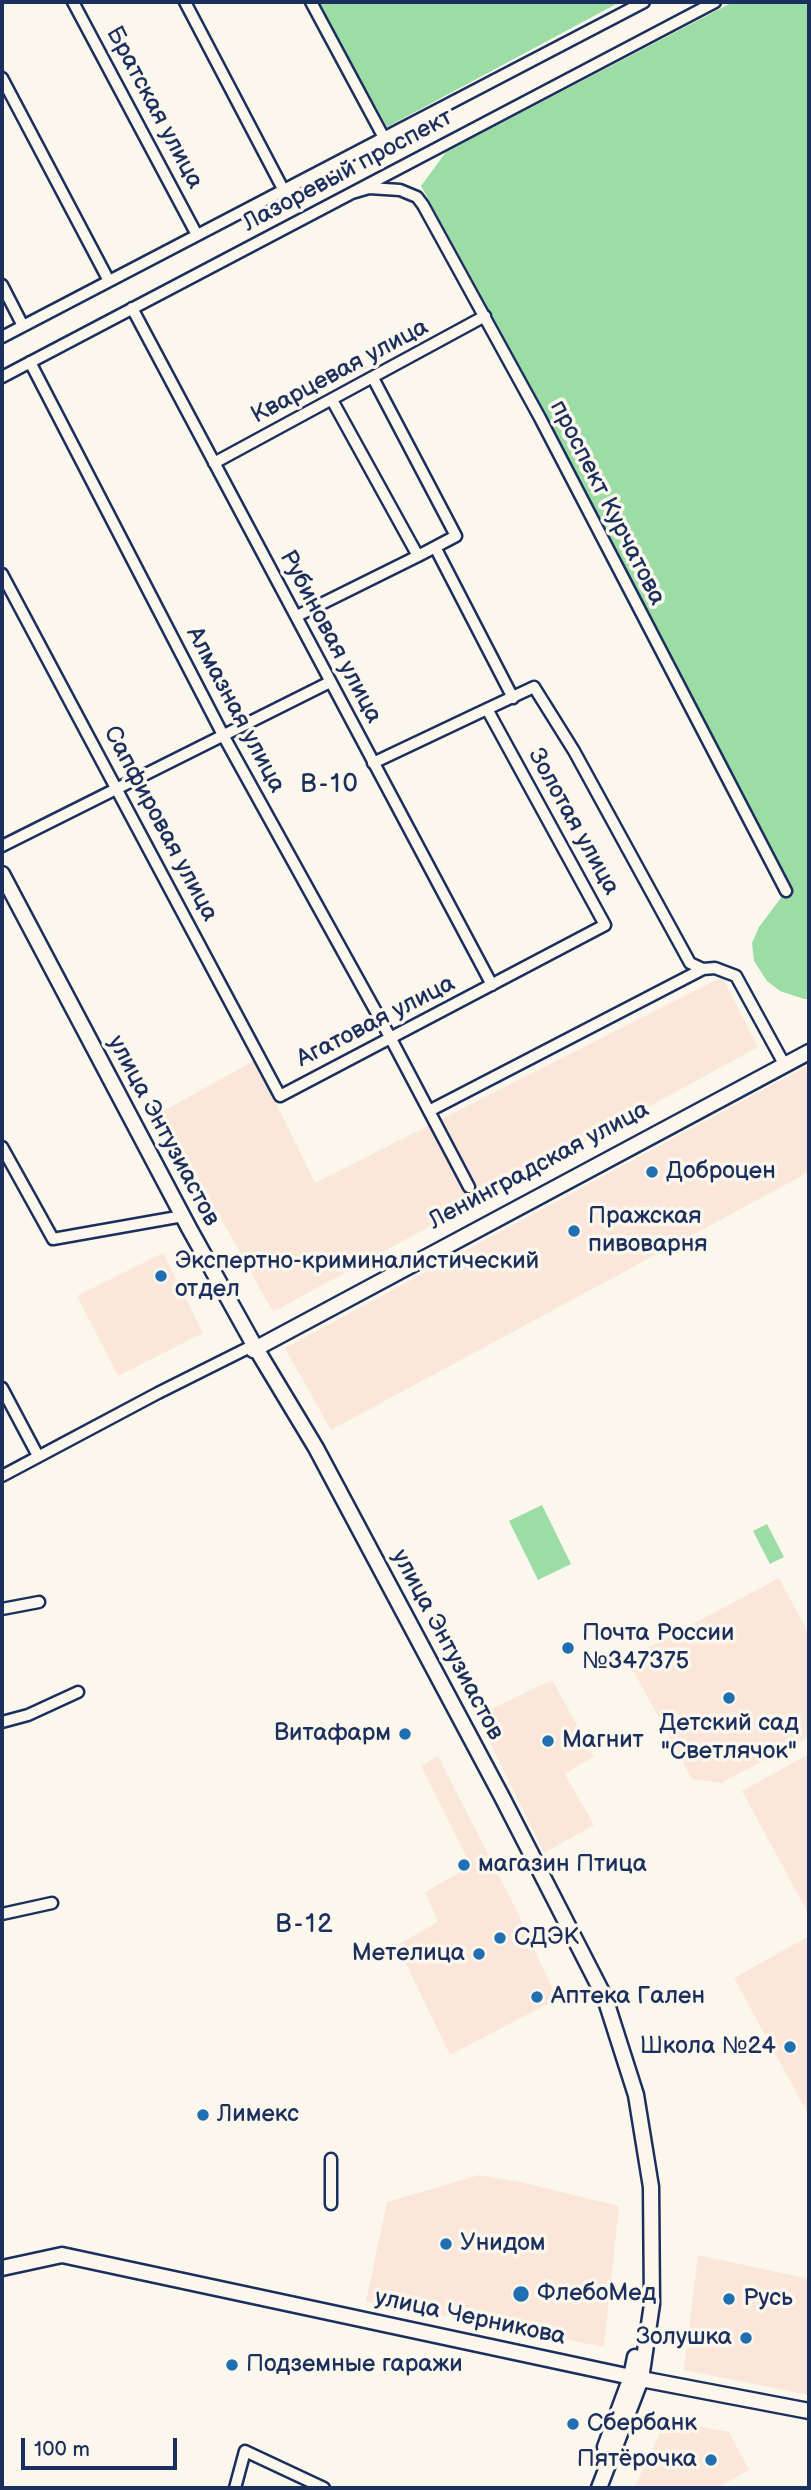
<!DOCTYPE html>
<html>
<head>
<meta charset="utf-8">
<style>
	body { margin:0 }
	#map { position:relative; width:811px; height:2490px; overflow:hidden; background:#fbf7ec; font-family:"Balsamiq Sans",sans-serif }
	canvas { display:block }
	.frame { position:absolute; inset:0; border:4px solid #1b2f5e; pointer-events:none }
	.scale { position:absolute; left:21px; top:2438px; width:156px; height:32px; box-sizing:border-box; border:4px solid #1b2f5e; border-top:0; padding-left:9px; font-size:21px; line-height:24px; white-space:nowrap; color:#1b2f5e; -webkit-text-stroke:5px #fbf7ec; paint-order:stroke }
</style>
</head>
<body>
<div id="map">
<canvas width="811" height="2490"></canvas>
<div class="frame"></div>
<div class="scale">100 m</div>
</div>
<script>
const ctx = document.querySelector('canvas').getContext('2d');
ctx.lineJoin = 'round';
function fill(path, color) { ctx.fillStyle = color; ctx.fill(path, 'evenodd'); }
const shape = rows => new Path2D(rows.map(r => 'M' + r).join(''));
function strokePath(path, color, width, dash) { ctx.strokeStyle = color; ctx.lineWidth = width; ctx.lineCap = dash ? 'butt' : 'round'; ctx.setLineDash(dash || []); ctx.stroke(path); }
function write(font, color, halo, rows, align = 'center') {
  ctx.font = font + ' "Balsamiq Sans",sans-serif'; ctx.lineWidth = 7; ctx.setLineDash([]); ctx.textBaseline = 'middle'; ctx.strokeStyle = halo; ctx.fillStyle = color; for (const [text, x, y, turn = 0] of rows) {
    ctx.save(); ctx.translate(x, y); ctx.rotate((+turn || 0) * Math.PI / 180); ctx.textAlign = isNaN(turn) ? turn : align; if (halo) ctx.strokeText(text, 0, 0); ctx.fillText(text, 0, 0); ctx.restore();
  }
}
const built = shape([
	[722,977,758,1047,273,1312,162,1112,255,1060,315,1183],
	[809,1065,809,1172,331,1430,285,1348],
	[163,1253,203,1333,118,1376,77,1296],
	[779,1578,809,1634,809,1737,721,1783,692,1779,627,1659],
	[552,1680,594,1756,565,1774,594,1825,544,1853,477,1716],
	[809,1754,809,1915,742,1791],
	[438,1756,517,1911,557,1999,450,2055,397,1945,438,1922,425,1892,471,1866,421,1766],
	[809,1936,809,2116,734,1978],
	[479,2175,520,2182,619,2206,604,2347,366,2301,387,2202],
	[698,2255,809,2279,809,2395,684,2370],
	[666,2420,729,2432,749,2470,717,2488,634,2488]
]);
const green = shape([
	[318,2,620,2,387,127],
	[733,2,809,2,809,999,804,999,780,991,767,981,754,961,752,943,759,927,786,891,557,442,540,403,421,186,446,152],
	[542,1505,571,1564,538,1580,509,1521],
	[767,1524,784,1557,770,1564,753,1531]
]);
const street = shape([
	[73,2,197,235],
	[185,2,283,189],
	[311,2,383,136],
	[2,78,109,281],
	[352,193,369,188,400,190,417,197,423,205,540,418,786,891],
	[2,285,23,326],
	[132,308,492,985],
	[2,337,644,2],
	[30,362,223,735,390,1037,469,1187],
	[2,377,715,2],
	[373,378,456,536,418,556],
	[214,463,485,316],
	[435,547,513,698],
	[2,574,280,1096,605,925,487,709,534,687,574,751,690,963,703,969,715,968,736,976,783,1062],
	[297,616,418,556,332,400],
	[373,763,487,709],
	[2,846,330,682],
	[429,1111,703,969],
	[2,1147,53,1239,183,1216],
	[2,1388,38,1456],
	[2,1476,158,1393,254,1345],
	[2,1609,39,1602],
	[2,1722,28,1715,78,1692],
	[2,1914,52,1903],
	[331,2204,331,2159],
	[235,2488,245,2451,324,2488]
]);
const secondary = shape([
	[2,874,189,1228,254,1345,316,1448,502,1797,605,1998,636,2095,651,2187,652,2304,641,2379,599,2488],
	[253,1350,809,1052],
	[2,2268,62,2255,631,2377,809,2411],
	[605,2447,631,2377,635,2357]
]);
const markers = [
	[652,1172,7,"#1f6fb2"],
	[574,1231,7,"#1f6fb2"],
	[161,1276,7,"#1f6fb2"],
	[568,1648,7,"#1f6fb2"],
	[729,1698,7,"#1f6fb2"],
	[405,1734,7,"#1f6fb2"],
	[548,1741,7,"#1f6fb2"],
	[464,1865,7,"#1f6fb2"],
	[500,1938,7,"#1f6fb2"],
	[479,1954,7,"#1f6fb2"],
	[537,1997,7,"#1f6fb2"],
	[790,2047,7,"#1f6fb2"],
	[203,2115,7,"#1f6fb2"],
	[446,2244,7,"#1f6fb2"],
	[521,2294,9,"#1f6fb2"],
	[729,2299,7,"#1f6fb2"],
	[746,2338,7,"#1f6fb2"],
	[232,2365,7,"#1f6fb2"],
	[573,2424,7,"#1f6fb2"],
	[711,2460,7,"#1f6fb2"]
];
const streetNames = [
	["Братская улица",154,108,62],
	["Лазоревый проспект",348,171,-28],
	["Кварцевая улица",340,372,-28],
	["проспект Курчатова",607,503,63],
	["Рубиновая улица",330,637,62],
	["Алмазная улица",235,710,62],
	["Золотая улица",573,822,61],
	["Сапфировая улица",160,824,62],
	["Агатовая улица",376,1022,-27],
	["улица Энтузиастов",163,1131,62],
	["Ленинградская улица",539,1166,-28],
	["улица Энтузиастов",447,1645,62],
	["улица Черникова",470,2318,12]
];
const poiNames = [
	["Доброцен",666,1172],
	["Пражская",588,1217],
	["пивоварня",588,1245],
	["Экспертно-криминалистический",175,1262],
	["отдел",175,1290],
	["Почта России",582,1634],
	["№347375",582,1662],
	["Детский сад",729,1724,"center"],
	["\"Светлячок\"",729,1752,"center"],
	["Витафарм",391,1734,"right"],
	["Магнит",562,1741],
	["магазин Птица",478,1865],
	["СДЭК",514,1938],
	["Метелица",465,1954,"right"],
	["Аптека Гален",551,1997],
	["Школа №24",776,2047,"right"],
	["Лимекс",217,2115],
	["Унидом",460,2244],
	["ФлебоМед",537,2294],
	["Русь",743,2299],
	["Золушка",732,2338,"right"],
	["Подземные гаражи",246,2365],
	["Сбербанк",587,2424],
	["Пятёрочка",697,2460,"right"]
];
const neighbourhoodNames = [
	["В-10",330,785],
	["В-12",305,1925]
];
fill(built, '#fbe7da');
fill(green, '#9cdca5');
strokePath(street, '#1b2f5e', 15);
strokePath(secondary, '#1b2f5e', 19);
strokePath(street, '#fbf7ec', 10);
strokePath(secondary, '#fbf7ec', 14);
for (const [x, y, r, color] of markers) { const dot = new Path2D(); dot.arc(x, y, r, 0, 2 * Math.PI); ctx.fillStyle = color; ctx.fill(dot); strokePath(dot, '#fbf7ec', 2.5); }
write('24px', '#1b2f5e', '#fbf7ec', streetNames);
write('24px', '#1b2f5e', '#fbf7ec', poiNames, 'left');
ctx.letterSpacing = '2px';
write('26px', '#1b2f5e', '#fbf7ec', neighbourhoodNames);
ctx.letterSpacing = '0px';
</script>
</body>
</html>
